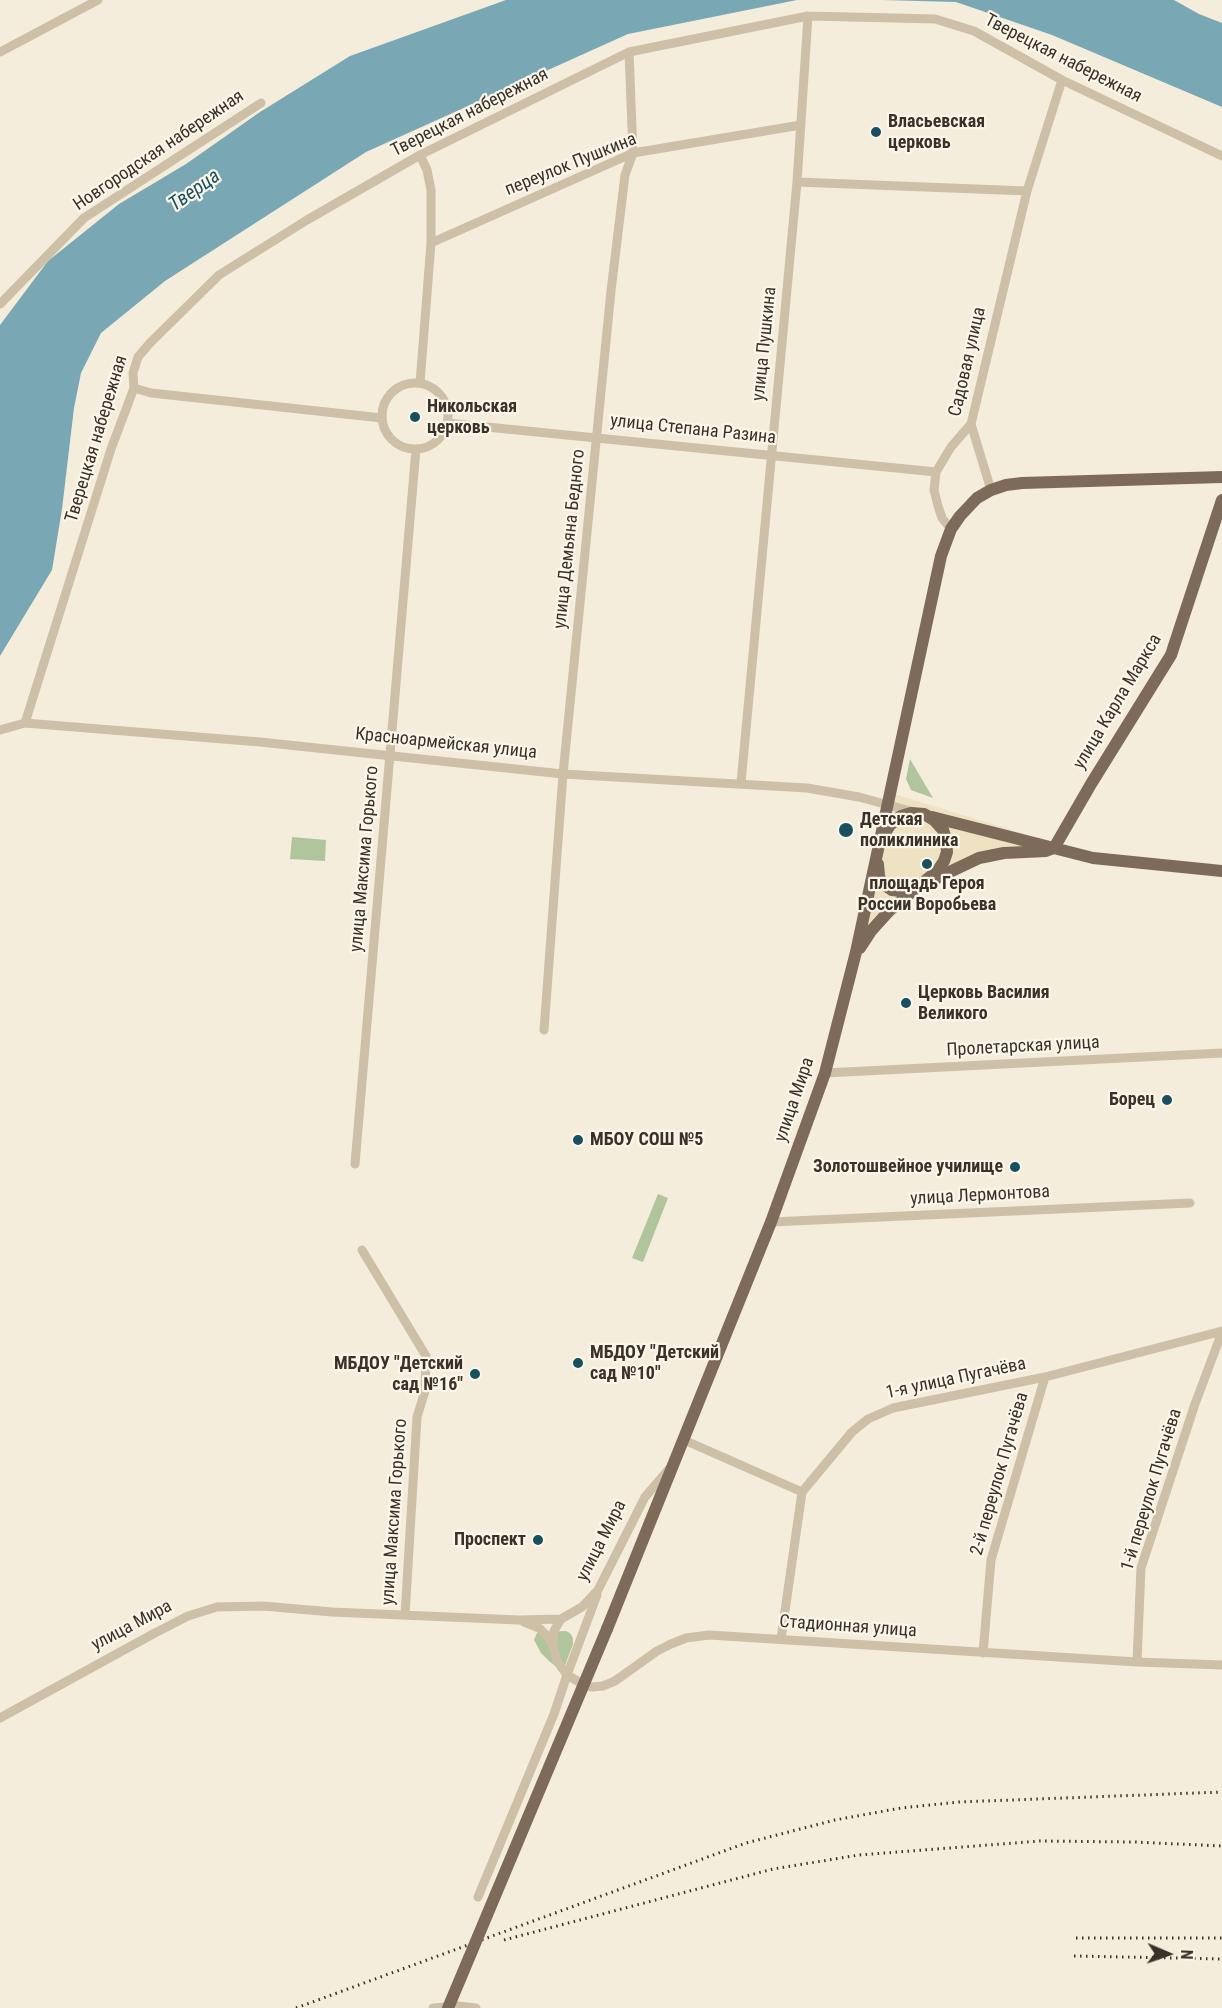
<!DOCTYPE html>
<html>
<head>
<meta charset="utf-8">
<style>
	body { margin:0 }
	#map { position:relative; width:1222px; height:2008px; overflow:hidden; background:#f4eddc; font-family:"Roboto Condensed",sans-serif }
	canvas { display:block }
	.north { position:absolute; left:1138px; top:1924px; width:60px; height:60px; -webkit-text-stroke:4px #fbf6ea; paint-order:stroke; rotate:92deg; font-size:16px; font-weight:700; line-height:24px; text-align:center; color:#3a3128 }
	.north::after { content:''; display:block; margin:auto; width:21px; height:27px; background:#3a3128; clip-path:polygon(50% 0,100% 100%,50% 72%,0 100%) }
</style>
</head>
<body>
<div id="map">
<canvas width="1222" height="2008"></canvas>
<div class="north">N</div>
</div>
<script>
const ctx = document.querySelector('canvas').getContext('2d');
ctx.lineJoin = 'round';
function fill(path, color) { ctx.fillStyle = color; ctx.fill(path, 'evenodd'); }
const shape = rows => new Path2D(rows.map(r => 'M' + r).join(''));
function strokePath(path, color, width, dash) { ctx.strokeStyle = color; ctx.lineWidth = width; ctx.lineCap = dash ? 'butt' : 'round'; ctx.setLineDash(dash || []); ctx.stroke(path); }
function write(font, color, halo, rows, align = 'center') {
  ctx.font = font + ' "Roboto Condensed",sans-serif'; ctx.lineWidth = 4.5; ctx.setLineDash([]); ctx.textBaseline = 'middle'; ctx.strokeStyle = halo; ctx.fillStyle = color; for (const [text, x, y, turn = 0] of rows) {
    ctx.save(); ctx.translate(x, y); ctx.rotate((+turn || 0) * Math.PI / 180); ctx.textAlign = isNaN(turn) ? turn : align; if (halo) ctx.strokeText(text, 0, 0); ctx.fillText(text, 0, 0); ctx.restore();
  }
}
const green = shape([
	[910,759,933,798,911,790,906,779],
	[292,837,326,840,325,861,290,859],
	[658,1194,668,1198,643,1262,632,1258],
	[566,1631,570,1633,573,1638,573,1644,564,1668,560,1669,550,1662,541,1653,534,1640,537,1633,541,1632]
]);
const plaza = shape([
	[894,794,1025,834,1022,849,991,858,927,888,881,927,864,928]
]);
const water = shape([
	[506,0,797,0,628,34,366,152,165,281,101,333,81,373,74,408,62,509,52,570,0,656,0,325,48,261,119,204,186,164,260,112,350,56],
	[882,0,1174,0,1199,14,1222,23,1222,107,1052,35,956,2]
]);
const minor = shape([
	[0,52,98,0],
	[797,182,1027,191],
	[431,243,633,153,801,125],
	[0,304,84,218,261,103],
	'382 416a33 33 0 1 1 66 0a33 33 0 1 1-66 0Z',
	[420,383,431,243,431,190,427,170,420,155],
	[134,388,151,393,382,418],
	[447,423,936,472],
	[991,490,971,424,1027,191,1062,80],
	[951,529,942,518,938,506,934,490,936,472,951,447,971,424],
	[25,723,111,449,134,388,133,373,138,357,150,343,219,275,307,220,420,155,629,52,808,16,935,19,974,31,1062,80,1222,156],
	[0,730,25,723,260,742,563,774,807,788,859,797,914,812],
	[741,783,797,182,808,16],
	[544,1030,563,774,611,291,625,175,633,153,629,52],
	[825,1073,1222,1053],
	[355,1164,416,449],
	[771,1222,1190,1203],
	[362,1250,426,1356,425,1391,417,1417,405,1615],
	[684,1440,802,1492],
	[524,1622,539,1628,548,1637,553,1645,557,1661,567,1675,586,1686,592,1687,603,1686,615,1681,657,1651,671,1644,686,1638,709,1635,1137,1662,1222,1665],
	[781,1639,802,1492,852,1432,868,1419,893,1408,1045,1377,1222,1331],
	[553,1645,554,1631,561,1619],
	[983,1653,991,1560,1045,1377],
	[1137,1662,1141,1568,1195,1404,1222,1332],
	[0,1718,153,1634,188,1616,217,1607,263,1606,332,1612,519,1620,561,1619,582,1607,598,1590,645,1497,670,1468],
	[478,1897,554,1714,567,1675,597,1595],
	[433,2008,458,2006,476,2008]
]);
const major = shape([
	[932,817,1093,858,1222,871],
	[1054,848,1091,784,1171,655,1222,500],
	[878,864,879,876,882,883,892,890,901,891,918,887,979,858,1004,853,1046,851,1054,848],
	[860,948,871,931,889,911,938,870,944,861,947,852,946,839,943,830,934,820,924,814,911,813,901,816,890,825,884,835],
	[607,1629,771,1222,825,1073,856,952,941,556,951,529,960,516,977,498,991,490,1006,485,1022,483,1222,477]
]);
const rail = shape([
	[1076,1938,1222,1938],
	[504,1940,773,1869,859,1855,1040,1841,1134,1842,1222,1846],
	[1074,1956,1222,1959],
	[296,2008,746,1843,835,1820,901,1808,959,1802,1222,1792]
]);
const majorBridge = shape([
	[448,2008,607,1629]
]);
const markers = [
	[876,132,6,"#195060"],
	[415,417,6,"#195060"],
	[846,830,8,"#195060"],
	[927,864,6,"#195060"],
	[906,1003,6,"#195060"],
	[1167,1100,6,"#195060"],
	[578,1140,6,"#195060"],
	[1015,1167,6,"#195060"],
	[578,1363,6,"#195060"],
	[475,1374,6,"#195060"],
	[538,1540,6,"#195060"]
];
const streetNames = [
	["Тверецкая набережная",1063,59,27],
	["Тверецкая набережная",470,113,-27],
	["Новгородская набережная",159,151,-34],
	["переулок Пушкина",571,165,-22],
	["улица Пушкина",765,344,-84],
	["Садовая улица",968,362,-77],
	["улица Степана Разина",693,430,6],
	["Тверецкая набережная",97,439,-73],
	["улица Демьяна Бедного",570,539,-84],
	["улица Карла Маркса",1118,702,-59],
	["Красноармейская улица",446,744,6],
	["улица Максима Горького",365,859,-85],
	["Пролетарская улица",1023,1047,-3],
	["улица Мира",795,1100,-71],
	["улица Лермонтова",980,1196,-3],
	["1-я улица Пугачёва",956,1379,-12],
	["2-й переулок Пугачёва",1000,1474,-74],
	["1-й переулок Пугачёва",1152,1490,-73],
	["улица Максима Горького",395,1512,-86],
	["улица Мира",602,1541,-63],
	["улица Мира",132,1626,-28],
	["Стадионная улица",848,1627,4]
];
const poiNames = [
	["Власьевская",888,122],
	["церковь",888,143],
	["Никольская",427,407],
	["церковь",427,428],
	["Детская",860,820],
	["поликлиника",860,841],
	["площадь Героя",927,884,"center"],
	["России Воробьева",927,905,"center"],
	["Церковь Василия",918,993],
	["Великого",918,1014],
	["Борец",1155,1100,"right"],
	["МБОУ СОШ №5",590,1140],
	["Золотошвейное училище",1003,1167,"right"],
	["МБДОУ \"Детский",590,1353],
	["сад №10\"",590,1374],
	["МБДОУ \"Детский",463,1364,"right"],
	["сад №16\"",463,1385,"right"],
	["Проспект",526,1540,"right"]
];
const waterNames = [
	["Тверца",195,191,-35]
];
fill(green, '#b0c59b');
fill(plaza, '#eee2c2');
fill(water, '#79a8b4');
strokePath(minor, '#cebfa7', 9);
strokePath(major, '#7d6a58', 12);
strokePath(rail, '#3a3128', 3, [1.5, 4.5]);
strokePath(majorBridge, '#7d6a58', 12);
for (const [x, y, r, color] of markers) { const dot = new Path2D(); dot.arc(x, y, r, 0, 2 * Math.PI); ctx.fillStyle = color; ctx.fill(dot); strokePath(dot, '#fbf6ea', 2); }
write('18px', '#3a3128', '#fbf6ea', streetNames);
write('bold 18px', '#3a3128', '#fbf6ea', poiNames, 'left');
write('italic 20px', '#195060', '#fbf6ea', waterNames);
</script>
</body>
</html>
